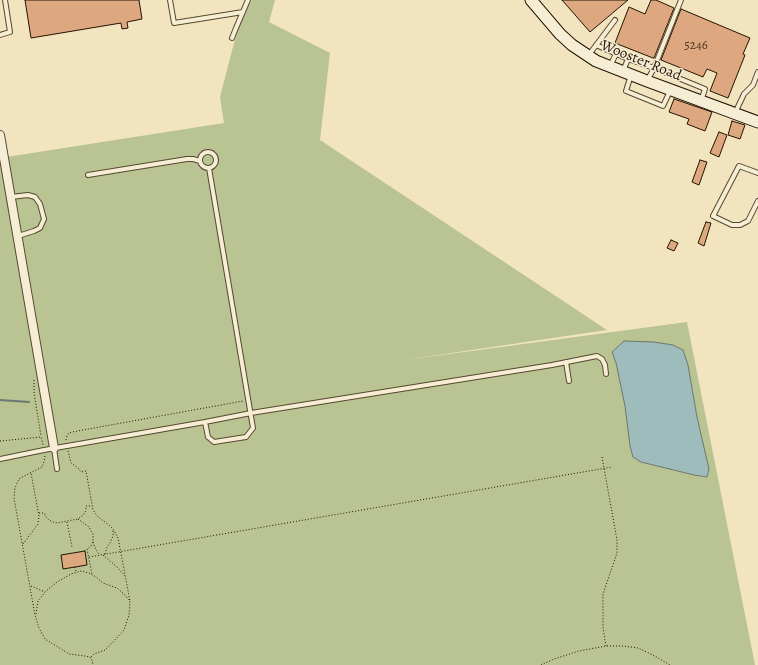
<!DOCTYPE html>
<html>
<head>
<meta charset="utf-8">
<style>
	body { margin:0 }
	canvas { display:block; background:#f1e4bf }
</style>
</head>
<body>
<canvas width="758" height="665"></canvas>
<script>
const ctx = document.querySelector('canvas').getContext('2d');
ctx.lineJoin = 'round';
function fill(path, color) { ctx.fillStyle = color; ctx.fill(path, 'evenodd'); }
const shape = rows => new Path2D(rows.map(r => 'M' + r).join(''));
function strokePath(path, color, width, dash) { ctx.strokeStyle = color; ctx.lineWidth = width; ctx.lineCap = dash ? 'butt' : 'round'; ctx.setLineDash(dash || []); ctx.stroke(path); }
function write(font, color, halo, rows, align = 'center') {
  ctx.font = font + ' Alegreya,serif'; ctx.lineWidth = 3; ctx.setLineDash([]); ctx.textBaseline = 'middle'; ctx.strokeStyle = halo; ctx.fillStyle = color; for (const [text, x, y, turn = 0] of rows) {
    ctx.save(); ctx.translate(x, y); ctx.rotate((+turn || 0) * Math.PI / 180); ctx.textAlign = isNaN(turn) ? turn : align; if (halo) ctx.strokeText(text, 0, 0); ctx.fillText(text, 0, 0); ctx.restore();
  }
}
const green = shape([
	[252,0,275,0,269,22,330,53,320,140,607,330,404,360,687,322,755,665,0,665,0,158,224,123,220,97,240,20]
]);
const water = shape([
	[624,341,654,342,673,345,683,350,688,365,697,417,709,469,707,477,694,475,641,462,633,457,630,446,625,406,616,363,612,352,624,341]
]);
const stream = shape([
	[0,400,29,402]
]);
const building = shape([
	[25,0,139,0,142,19,127,22,128,28,122,29,121,23,31,38,25,0],
	[562,0,628,0,590,32,562,0],
	[651,0,656,0,674,8,654,58,653,58,615,43,629,7,645,14,651,0],
	[681,9,750,38,743,54,745,55,728,98,710,91,717,73,707,69,703,77,661,60,681,9],
	[674,99,712,112,705,131,687,124,689,119,669,112,674,99],
	[732,121,745,125,740,139,728,135,732,121],
	[719,132,727,135,719,157,710,153,719,132],
	[700,160,707,162,699,185,692,182,700,160],
	[706,222,711,223,704,246,698,243,706,222],
	[671,240,678,243,674,251,667,248,671,240],
	[85,551,87,565,63,569,61,555,85,551]
]);
const path = shape([
	[34,380,34,393,41,436],
	[66,440,67,436,69,433,72,432,243,401],
	[0,441,41,437,43,445],
	[68,451,71,463,78,468,81,472,86,471,93,510,98,517,109,525,113,529,118,538,130,601],
	[45,456,44,462,42,467,26,475,19,479,15,488,14,498,35,615,39,628,45,639,69,654,85,656,90,657,92,660,93,665],
	[602,457,617,540,617,553,603,594,603,628,606,646],
	[39,513,44,513,46,517,49,520,53,522,56,523,78,519,83,515,86,511,86,506,91,506],
	[78,519,89,527,93,534,93,542,91,546,87,549,92,574],
	[67,522,72,547],
	[93,542,96,550,100,555],
	[23,544,38,524,39,516,31,473],
	[105,554,107,547,110,543,113,536,113,530],
	[103,555,117,567,125,576],
	[89,557,612,467],
	[75,567,76,572],
	[31,586,45,592],
	[36,614,38,601,45,592,57,582,71,574,81,571,89,573,96,577,103,583,117,588,125,595,130,601,129,615,124,630,114,641,105,650,94,654,91,657],
	[541,665,554,659,579,651,606,646,623,646,638,648,653,655,670,665]
]);
const lane = shape([
	[170,0,174,23,243,12],
	[0,35,10,32,5,0],
	[232,38,236,28,248,0],
	[596,45,628,59,654,68,705,89,701,101],
	[588,56,615,20],
	[610,66,616,54],
	[623,71,628,59],
	[631,75,626,91,663,106,670,91],
	[647,81,654,68,681,0],
	[735,113,744,94,753,85,758,72],
	'200 160a8 8 0 1 1 16 0a8 8 0 1 1-16 0Z',
	[758,173,739,166,713,216,732,225,740,225,748,221,758,201],
	[88,175,187,159,193,159,200,161],
	[11,197,28,195,35,197,40,204,44,219,40,228,34,231,18,236],
	[566,362,569,381],
	[205,422,208,437,214,442,246,437,253,428,209,168],
	[54,448,57,469],
	[0,459,44,450,205,422,251,413,552,365,597,356,602,359,605,365,606,374]
]);
const street = shape([
	[0,135,54,448]
]);
const secondary = shape([
	[531,0,560,34,572,45,596,61,647,81,758,122]
]);
const numberNames = [
	["5246",696,46]
];
const streetNames = [
	["Wooster Road",641,61,22]
];
fill(green, '#b9c492');
fill(water, '#9ebcbb');
strokePath(water, '#6d7870', 1);
strokePath(stream, '#6d7870', 2);
fill(building, '#dda880');
strokePath(building, '#231300', 1);
strokePath(lane, '#564730', 6);
strokePath(street, '#564730', 10);
strokePath(secondary, '#231300', 13);
strokePath(path, '#231300', 1, [1, 2]);
strokePath(lane, '#f6edd5', 4);
strokePath(street, '#f6edd5', 8);
strokePath(secondary, '#f6edd5', 11);
write('13px', '#523820', null, numberNames);
write('15px', '#231300', '#f6edd5', streetNames);
</script>
</body>
</html>
